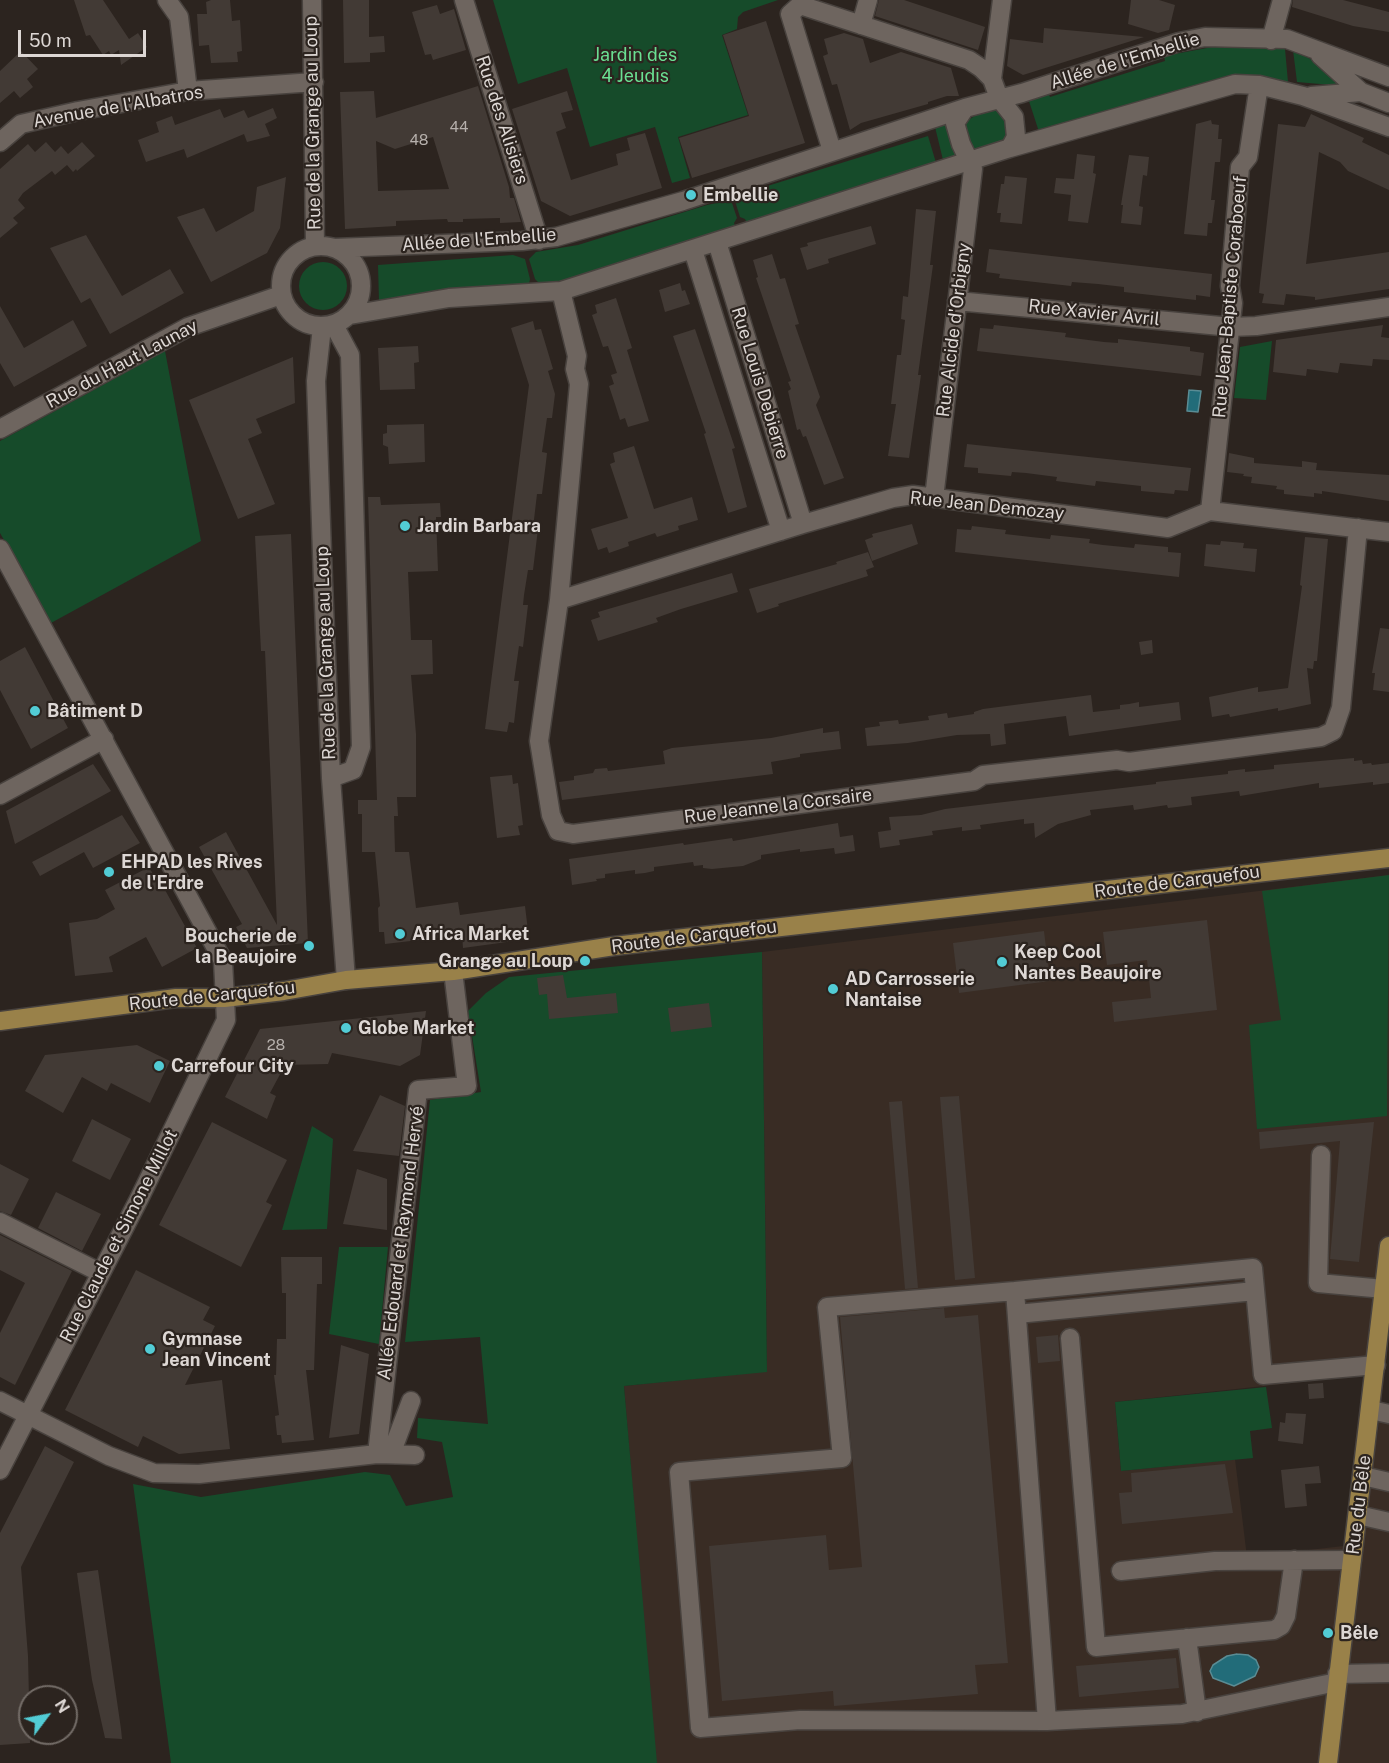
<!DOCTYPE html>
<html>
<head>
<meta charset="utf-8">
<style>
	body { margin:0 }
	#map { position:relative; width:1389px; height:1763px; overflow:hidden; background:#2c241f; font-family:"Public Sans",sans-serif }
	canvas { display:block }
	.north { position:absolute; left:18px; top:1685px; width:60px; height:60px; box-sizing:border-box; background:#2c241f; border:2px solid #736c67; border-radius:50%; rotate:58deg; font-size:16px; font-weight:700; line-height:24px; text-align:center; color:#ddd7d4 }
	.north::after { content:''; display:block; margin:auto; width:21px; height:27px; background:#52ccd5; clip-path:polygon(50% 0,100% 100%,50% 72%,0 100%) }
	.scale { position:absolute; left:18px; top:30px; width:128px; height:27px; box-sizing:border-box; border:3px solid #ddd7d4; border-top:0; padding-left:8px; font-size:18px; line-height:21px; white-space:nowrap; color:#ddd7d4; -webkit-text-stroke:4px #2c241f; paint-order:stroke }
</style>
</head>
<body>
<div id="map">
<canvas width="1389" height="1763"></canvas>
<div class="north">N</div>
<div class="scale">50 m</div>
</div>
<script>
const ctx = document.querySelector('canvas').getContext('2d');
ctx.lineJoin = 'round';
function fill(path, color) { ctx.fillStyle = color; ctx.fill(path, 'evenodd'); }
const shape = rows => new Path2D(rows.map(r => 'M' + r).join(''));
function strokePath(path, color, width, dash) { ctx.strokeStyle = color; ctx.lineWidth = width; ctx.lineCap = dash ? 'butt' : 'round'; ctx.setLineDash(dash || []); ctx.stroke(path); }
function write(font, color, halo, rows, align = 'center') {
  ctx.font = font + ' "Public Sans",sans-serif'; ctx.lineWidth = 4.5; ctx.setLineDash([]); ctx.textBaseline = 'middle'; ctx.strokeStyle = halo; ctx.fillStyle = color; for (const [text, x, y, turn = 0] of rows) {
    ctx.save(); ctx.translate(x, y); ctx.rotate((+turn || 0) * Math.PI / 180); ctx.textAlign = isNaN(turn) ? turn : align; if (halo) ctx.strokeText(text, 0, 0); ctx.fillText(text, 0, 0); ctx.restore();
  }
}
const built = shape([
	[1389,875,1389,1335,1385,1373,1115,1402,1121,1471,1235,1459,1247,1557,1361,1544,1382,1403,1389,1404,1389,1763,655,1763,624,1386,767,1371,762,952]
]);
const green = shape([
	[493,0,778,0,743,12,738,17,737,29,722,35,748,115,678,137,690,178,672,183,655,127,590,147,567,68,518,84],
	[1223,45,1285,49,1288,82,1241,78,1040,135,1028,98,1048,92,1050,97,1165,61,1164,56],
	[1293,50,1316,62,1343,86,1297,82],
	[996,109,1000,109,1011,126,1003,146,975,152,963,129,967,121,976,115],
	[946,123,958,155,944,164,935,127],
	[928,136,937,166,748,225,745,219,740,217,735,201,737,198,758,192,761,188],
	[731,200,737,218,734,223,736,229,572,280,542,286,535,279,529,259,536,252,578,245,707,205],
	[513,255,525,259,530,279,528,288,379,301,378,265],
	'299 286a24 24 0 1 1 48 0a24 24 0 1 1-48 0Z',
	[1272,341,1266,400,1234,398,1240,347],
	[165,351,201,541,51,623,0,533,0,441],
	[1389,875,1387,1116,1257,1129,1249,1025,1281,1020,1262,891],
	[762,952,767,1372,624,1386,657,1763,171,1763,133,1484,201,1497,365,1472,390,1475,406,1506,453,1497,442,1442,417,1438,418,1418,488,1424,480,1337,405,1342,430,1100,481,1092,468,1011,486,993,509,977],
	[312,1126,333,1139,327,1229,282,1230],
	[339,1247,388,1247,379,1344,329,1334],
	[1266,1387,1272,1428,1250,1431,1253,1458,1121,1471,1115,1402]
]);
const water = shape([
	[1189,390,1201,391,1198,412,1187,411,1189,390],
	[1237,1654,1248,1655,1256,1660,1259,1667,1255,1676,1234,1686,1213,1678,1210,1671,1213,1665,1227,1656,1237,1654]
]);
const building = shape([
	[74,0,103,0,129,39,138,33,147,47,121,65,119,50,111,55,109,51,103,55,90,35,86,36],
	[211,0,230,0,232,21,240,20,242,51,237,52,238,62,211,63,209,45,199,46,197,14,207,14,206,2],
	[343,0,369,0,369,37,384,36,385,52,370,53,370,62,344,63],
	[879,0,904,0,985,27,978,50,875,16],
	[1131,0,1159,0,1175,5,1169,30,1158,33,1128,24],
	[1293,0,1343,0,1389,12,1389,32,1353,26,1292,7],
	[437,5,440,14,454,9,466,50,433,60,431,54,425,55,412,12],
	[766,21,805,143,692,178,679,138,749,116,723,35],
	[1044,28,1144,37,1023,75,1007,66,1010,39,1043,43],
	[844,33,863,39,870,63,901,52,951,68,959,96,947,96,928,102,928,104,861,123,850,130,837,84,832,85,823,56,828,54,824,39],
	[21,51,38,69,27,79,33,87,20,98,14,91,0,103,0,71],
	[478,86,509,187,510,198,514,198,521,222,500,223,500,218,463,219,463,222,448,222,447,219,396,221,396,226,345,229,340,92,374,91,376,118],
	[433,137,449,189,378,191,376,141,395,149],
	[567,91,573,110,561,113,566,128,556,132,571,180,618,165,616,154,630,150,627,138,645,133,662,188,570,216,541,201,512,109],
	[273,108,277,118,265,124,270,136,247,142,244,134,187,158,184,149,146,162,138,140,159,132,156,122,172,116,175,125,220,109,224,118,244,110,248,118],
	[1311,114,1364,138,1362,142,1389,155,1389,190,1348,171,1340,162,1319,152,1306,264,1389,252,1389,289,1315,300,1315,297,1286,294,1284,305,1262,303,1264,294,1259,293,1260,283,1278,124,1305,127],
	[1211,120,1212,124,1219,125,1218,139,1222,139,1220,162,1215,162,1211,200,1215,200,1212,223,1208,223,1207,236,1184,234,1196,124],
	[46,142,55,152,61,146,68,154,82,142,95,156,77,171,76,169,73,172,67,165,55,175,52,171,23,193,18,200,25,208,13,218,18,223,0,238,0,169,28,144,35,152],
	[1077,154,1095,156,1093,173,1096,174,1088,223,1068,221,1071,195,1054,193,1056,178,1074,179],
	[1129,155,1149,157,1147,176,1143,175,1139,206,1143,207,1141,225,1121,223,1123,205,1121,205],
	[1005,176,1027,178,1022,224,1000,222,1001,213,997,213,1001,184,1004,184],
	[286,177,280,228,267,253,211,282,177,217,204,208,216,232,254,211,257,187],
	[916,209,936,211,930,265,933,265,918,375,921,375,909,458,888,456,896,404,891,404,897,355,901,355,905,320,901,319,903,296,908,297],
	[871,226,876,244,828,259,829,263,807,270,800,248,808,246,807,243],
	[86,235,122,296,170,269,184,293,110,334,90,298,81,303,50,248],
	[989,249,1212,274,1210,297,1196,295,1196,300,1124,292,1124,287,1098,284,1072,282,1071,286,999,278,1000,274,986,272],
	[772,254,780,279,785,278,799,324,795,325,820,397,816,405,844,478,824,485,806,436,803,437,800,429,797,430,788,391,791,389,788,382,791,381,756,278,758,277,753,260],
	[680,283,682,291,685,290,690,304,665,312,659,290],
	[616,298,632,348,627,350,649,421,628,427,625,418,620,420,615,404,609,386,614,384,611,375,617,373,608,346,603,347,592,315,597,313,595,305],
	[0,306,24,348,73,320,87,346,14,387,0,363],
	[533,321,535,330,541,329,553,369,548,371,555,394,552,418,547,418,542,452,547,453,546,462,542,494,537,494,533,528,538,529,533,570,528,570,524,595,523,605,528,605,523,647,519,646,514,681,519,681,514,723,509,722,507,732,485,729,529,385,511,328],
	[994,325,1066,333,1065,337,1104,342,1118,343,1118,339,1190,347,1190,351,1204,353,1201,376,977,351,980,328,993,329],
	[1383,325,1381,337,1389,338,1389,360,1373,359,1372,366,1340,363,1338,373,1307,369,1306,376,1273,372,1276,340],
	[695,329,735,448,732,449,747,507,728,513,704,434,706,433,673,336],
	[418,346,419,362,414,363,415,389,380,390,378,348],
	[293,357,295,403,256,419,262,433,248,439,275,504,238,519,189,400],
	[424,424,425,462,389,464,388,447,383,445,383,434,387,433,387,425],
	[967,444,1191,468,1188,491,1175,490,1174,494,1141,491,1141,486,1096,481,1095,486,1056,481,1057,477,1026,473,1012,472,1011,476,978,473,978,468,964,467],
	[634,446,654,509,692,497,698,520,678,526,679,530,657,537,655,533,628,542,629,546,609,553,607,547,598,550,591,529,628,518,610,464,615,462,613,453],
	[1229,453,1254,458,1254,463,1302,467,1302,461,1317,463,1316,470,1389,475,1389,501,1322,491,1322,494,1314,493,1314,497,1284,494,1284,490,1276,489,1277,486,1251,483,1252,477,1243,476,1244,474,1227,472],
	[368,497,380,497,381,505,440,503,441,517,436,517,438,571,408,572,411,640,432,640,433,674,411,675,416,734,416,797,397,797,398,816,394,816,395,852,409,852,416,908,458,902,460,915,525,906,529,939,463,948,462,935,385,944,384,932,379,932,378,908,380,906,375,852,362,852,362,814,358,814,358,800,377,800],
	[912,524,918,544,872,561,865,540,873,537,872,534],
	[972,526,1006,530,1005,534,1031,537,1050,539,1051,535,1090,539,1089,543,1103,545,1134,548,1135,544,1168,547,1168,552,1181,553,1179,577,955,552,957,529,971,530],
	[291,534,308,943,247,948,236,927,242,924,199,847,226,832,277,925,265,651,261,651,255,536],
	[1305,537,1328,539,1317,661,1314,661,1313,669,1307,668,1311,704,1278,711,1278,708,1230,717,1229,714,1212,717,1209,697,1258,687,1258,692,1288,688,1302,586,1300,585],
	[1221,541,1244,543,1243,548,1257,549,1255,572,1204,566,1206,544,1220,545],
	[868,552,874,567,866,570,868,576,778,604,779,606,757,613,749,589,837,564,836,562],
	[732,573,738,592,681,609,656,618,658,622,598,641,591,620,600,617,598,612],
	[1380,628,1389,629,1389,692,1373,690,1375,673,1372,673],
	[1152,640,1153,653,1141,655,1139,642],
	[25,647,68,728,31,749,0,690,0,661],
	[1091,695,1093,712,1120,709,1120,705,1129,704,1139,702,1139,707,1179,702,1181,720,1069,736,1066,716,1004,724,1006,744,991,746,990,734,957,735,908,743,867,746,865,728,880,726,879,722,898,720,899,724,929,720,928,716,947,713,948,718,974,714,974,712,983,709],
	[823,728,823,733,839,731,841,749,800,754,800,757,771,762,773,774,562,800,559,782,574,780,574,776,593,773,595,769,607,768,608,771,665,764,663,751,672,748,771,738],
	[1354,758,1354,761,1362,760,1363,764,1371,763,1372,765,1389,763,1389,783,1373,785,1373,782,1319,788,1319,783,1240,796,1239,791,1191,797,1192,805,1177,807,1168,808,1167,805,1134,810,1133,805,1090,810,1091,815,1058,824,1035,838,1034,823,1024,824,1024,819,980,825,981,829,962,831,962,827,932,831,933,835,899,840,900,845,880,848,878,832,891,830,889,817,921,815,945,809,1156,784,1156,782,1228,774,1228,771,1245,769,1245,772,1274,769,1274,765],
	[93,764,111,791,15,844,6,811],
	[512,775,513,784,518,783,523,825,518,826,520,835,497,838,490,777],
	[122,815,140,843,93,868,84,852,40,876,32,862],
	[838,823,840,837,853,835,855,851,835,854,834,848,800,852,800,849,761,855,761,859,743,866,712,869,703,868,703,865,694,866,693,862,654,867,654,871,645,873,635,874,635,870,605,874,605,878,596,879,597,881,572,885,569,859,683,843,684,845,732,838,733,841],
	[149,867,157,881,159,879,197,948,162,967,146,937,109,957,113,972,75,976,69,923,97,919,115,909,105,890],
	[1207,920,1217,1010,1114,1022,1112,1002,1151,998,1147,960,1107,965,1103,932],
	[1044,931,1050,981,959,993,953,943],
	[563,975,567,998,616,993,618,1013,549,1019,547,994,539,995,537,978],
	[709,1003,712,1027,671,1032,668,1008],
	[426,1011,420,1055,400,1066,332,1053,328,1064,285,1065,270,1093,276,1096,267,1119,225,1097,260,1029],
	[137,1045,170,1061,150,1103,111,1083,107,1091,82,1077,63,1113,25,1091,45,1055],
	[380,1095,405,1106,399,1156,353,1151],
	[959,1096,975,1278,955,1280,940,1097],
	[902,1101,918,1288,905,1289,889,1102],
	[92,1119,131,1139,110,1180,72,1161],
	[212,1122,287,1160,266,1202,272,1205,241,1267,159,1225],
	[1374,1122,1359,1262,1330,1259,1340,1141,1260,1149,1259,1132],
	[0,1164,29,1179,11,1215,0,1211],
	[357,1169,387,1179,387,1230,343,1224],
	[56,1192,101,1214,82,1251,38,1228],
	[0,1235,72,1271,15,1385,0,1377,0,1333,25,1283,0,1270],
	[281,1257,322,1257,322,1284,317,1284,314,1370,306,1370,314,1440,282,1443,281,1435,277,1435,275,1416,279,1415,274,1375,276,1375,277,1339,286,1339,286,1293,282,1293],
	[136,1270,210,1307,203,1320,215,1326,185,1385,222,1380,230,1449,179,1454,143,1436,138,1447,65,1410],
	[944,1308,945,1318,978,1315,1008,1663,975,1665,978,1694,834,1706,833,1691,722,1701,709,1546,826,1535,829,1570,862,1567,840,1317],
	[1058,1335,1060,1361,1038,1363,1036,1337],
	[341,1345,369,1354,359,1434,329,1438],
	[1323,1383,1324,1398,1309,1399,1308,1384],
	[1286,1413,1306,1414,1303,1444,1278,1441,1280,1422,1285,1423],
	[45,1446,74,1462,21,1567,28,1656,30,1743,0,1745,0,1533],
	[1225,1464,1233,1513,1122,1524,1119,1493,1132,1492,1131,1473],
	[1319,1466,1321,1483,1305,1484,1307,1506,1285,1508,1281,1470],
	[98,1570,121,1729,122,1739,105,1738,92,1680,78,1581,77,1573],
	[1176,1658,1179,1688,1079,1697,1076,1666]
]);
const minor = shape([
	[167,0,179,17,188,91],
	[312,0,315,246],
	[464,0,539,240],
	[861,25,868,0],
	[1271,40,1282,0],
	[1320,55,1361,92,1389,103],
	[992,79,1002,0],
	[1311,96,1361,92],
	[0,142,21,124,78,111,188,91,314,82],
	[832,151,790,14,800,5,969,60,981,68,992,79,999,98,1014,117,1016,137,1010,148],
	[717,242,803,524],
	'281 286a40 40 0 1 1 80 0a40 40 0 1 1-80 0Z',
	[334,248,522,241,556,237,683,201,965,108,1022,93,1179,42,1205,37,1287,39,1389,77],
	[693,250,781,531],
	[561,291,577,356,575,369,579,384,559,600,539,741,551,815,558,831,573,834,974,781,983,775,1117,760,1129,762,1321,737,1333,731,1341,708,1358,528],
	[957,301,1231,327,1256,326,1389,307],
	[350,315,449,298,561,291,1010,148,1235,84,1259,85,1303,96,1389,127],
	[322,327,316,381,323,581,331,778,346,980],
	[0,429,188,327,281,295],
	[934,498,973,169,961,144,955,123,965,108],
	[1210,511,1233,303,1230,286,1240,167,1248,157,1259,85],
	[0,549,223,961,226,1020,139,1199,0,1470],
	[559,600,803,524,893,498,913,495,1168,528,1210,511,1389,532],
	[331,778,353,770,361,747,350,355,334,325],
	[0,795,104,739],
	[1321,1155,1318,1283,1384,1289],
	[0,1222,101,1273],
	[1015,1291,1253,1268,1263,1375,1376,1365],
	[1017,1314,1255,1291],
	[1070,1338,1096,1647,1274,1630,1281,1626,1286,1616,1294,1560],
	[0,1401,109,1456,154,1473,199,1474,377,1454,415,1455],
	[1371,1410,1389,1414],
	[377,1454,418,1090,467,1086,453,971],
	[391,1454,411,1401],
	[1363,1476,1389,1482],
	[1358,1515,1389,1522],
	[1121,1571,1215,1561,1352,1560],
	[1187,1638,1197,1712],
	[1337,1674,1389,1673],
	[1047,1721,1015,1291,827,1307,842,1458,679,1472,700,1728,800,1720,1047,1721,1182,1714,1337,1682]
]);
const major = shape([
	[0,1021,176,998,224,998,284,991,346,980,453,971,614,946,1389,858],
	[1328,1763,1389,1246]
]);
const markers = [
	[691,195,6,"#52ccd5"],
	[405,526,6,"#52ccd5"],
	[35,711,6,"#52ccd5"],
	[109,872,6,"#52ccd5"],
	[400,934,6,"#52ccd5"],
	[309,946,6,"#52ccd5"],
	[585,961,6,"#52ccd5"],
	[1002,962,6,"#52ccd5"],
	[833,989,6,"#52ccd5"],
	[346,1028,6,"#52ccd5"],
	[159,1066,6,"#52ccd5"],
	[150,1349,6,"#52ccd5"],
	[1328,1633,6,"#52ccd5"]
];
const numberNames = [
	["44",459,127],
	["48",419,140],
	["28",276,1045]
];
const parkNames = [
	["Jardin des",635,55],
	["4 Jeudis",635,76]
];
const streetNames = [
	["Allée de l'Embellie",1125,61,-17],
	["Avenue de l'Albatros",118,107,-10],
	["Rue des Alisiers",502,120,72],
	["Rue de la Grange au Loup",313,123,-91],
	["Allée de l'Embellie",479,240,-4],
	["Rue Jean-Baptiste Coraboeuf",1230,297,-85],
	["Rue Xavier Avril",1094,313,6],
	["Rue Alcide d'Orbigny",954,330,-83],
	["Rue du Haut Launay",122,364,-28],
	["Rue Louis Debierre",760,383,73],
	["Rue Jean Demozay",987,506,6],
	["Rue de la Grange au Loup",326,653,-92],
	["Rue Jeanne la Corsaire",778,806,-7],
	["Route de Carquefou",1177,882,-7],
	["Route de Carquefou",694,937,-7],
	["Route de Carquefou",212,996,-6],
	["Rue Claude et Simone Millot",119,1236,-63],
	["Allée Edouard et Raymond Hervé",401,1243,-83],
	["Rue du Bêle",1359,1505,-83]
];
const poiNames = [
	["Embellie",703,195],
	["Jardin Barbara",417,526],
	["Bâtiment D",47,711],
	["EHPAD les Rives",121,862],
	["de l'Erdre",121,883],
	["Africa Market",412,934],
	["Boucherie de",297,936,"right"],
	["la Beaujoire",297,957,"right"],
	["Keep Cool",1014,952],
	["Nantes Beaujoire",1014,973],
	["Grange au Loup",573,961,"right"],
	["AD Carrosserie",845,979],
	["Nantaise",845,1000],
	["Globe Market",358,1028],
	["Carrefour City",171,1066],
	["Gymnase",162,1339],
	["Jean Vincent",162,1360],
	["Bêle",1340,1633]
];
fill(built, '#392c24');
fill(green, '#164b2a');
fill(water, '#226c79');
strokePath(water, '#5a8c94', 1.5);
fill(building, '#423a35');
strokePath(minor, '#48423e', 21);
strokePath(major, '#48423e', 21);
strokePath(minor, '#6e655f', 18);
strokePath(major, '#998149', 18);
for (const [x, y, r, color] of markers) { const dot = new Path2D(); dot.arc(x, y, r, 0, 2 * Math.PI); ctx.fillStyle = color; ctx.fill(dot); strokePath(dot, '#2c241f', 2); }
write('15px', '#b6b0ac', null, numberNames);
write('18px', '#6adf92', '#2c241f', parkNames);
write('18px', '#ddd7d4', '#2c241f', streetNames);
write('bold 18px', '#ddd7d4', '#2c241f', poiNames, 'left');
</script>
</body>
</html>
